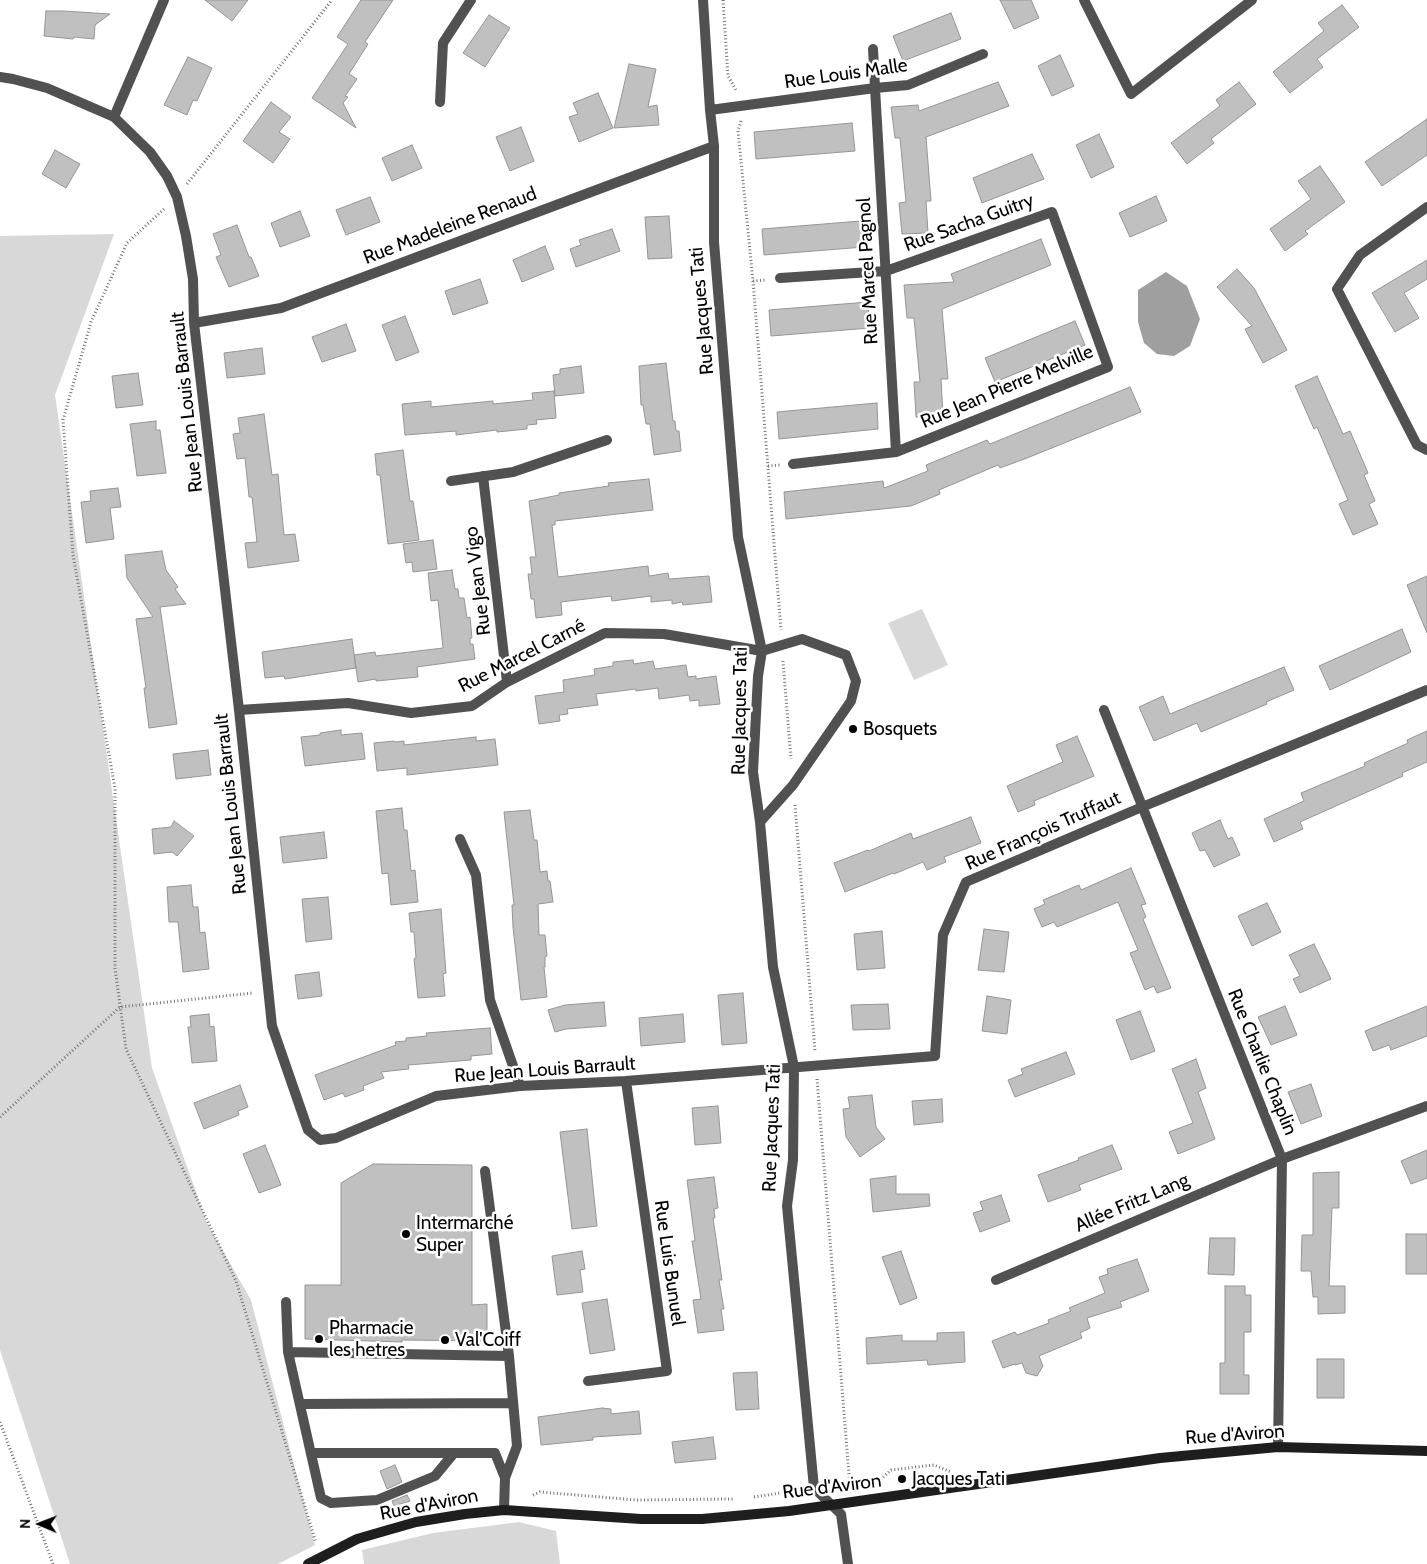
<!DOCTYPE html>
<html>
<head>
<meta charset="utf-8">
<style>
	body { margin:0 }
	#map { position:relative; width:1427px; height:1564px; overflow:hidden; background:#fff; font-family:Cabin,sans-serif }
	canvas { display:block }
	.north { position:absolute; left:15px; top:1499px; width:50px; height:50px; -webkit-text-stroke:4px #fff; paint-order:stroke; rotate:271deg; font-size:14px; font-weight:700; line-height:20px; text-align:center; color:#000 }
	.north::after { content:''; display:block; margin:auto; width:18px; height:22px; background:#000; clip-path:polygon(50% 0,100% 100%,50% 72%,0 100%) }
</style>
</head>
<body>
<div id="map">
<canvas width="1427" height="1564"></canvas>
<div class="north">N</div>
</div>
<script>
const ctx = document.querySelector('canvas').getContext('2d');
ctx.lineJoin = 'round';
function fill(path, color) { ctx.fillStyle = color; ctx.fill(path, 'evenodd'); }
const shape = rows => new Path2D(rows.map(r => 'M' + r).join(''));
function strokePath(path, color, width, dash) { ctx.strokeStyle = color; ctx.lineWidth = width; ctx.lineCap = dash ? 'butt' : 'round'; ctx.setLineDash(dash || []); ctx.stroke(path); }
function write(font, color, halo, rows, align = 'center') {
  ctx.font = font + ' Cabin,sans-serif'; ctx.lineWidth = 5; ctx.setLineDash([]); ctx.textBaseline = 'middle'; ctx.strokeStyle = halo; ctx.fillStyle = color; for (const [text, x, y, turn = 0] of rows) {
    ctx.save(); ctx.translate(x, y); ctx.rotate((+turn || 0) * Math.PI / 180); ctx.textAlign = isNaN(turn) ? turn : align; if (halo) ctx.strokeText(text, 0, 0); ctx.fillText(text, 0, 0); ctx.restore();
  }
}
const green = shape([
	[114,234,55,395,152,1068,207,1223,251,1300,315,1545,278,1564,70,1564,0,1350,0,236],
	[922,609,948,665,914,680,888,623],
	[519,1522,556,1531,560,1564,364,1564,362,1550,433,1533]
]);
const water = shape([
	[1166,272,1187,286,1200,319,1190,346,1174,356,1157,354,1144,343,1138,322,1138,290]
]);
const building = shape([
	[205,0,248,0,232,21,205,0],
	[361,0,393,0,365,42,368,44,349,74,357,79,345,96,348,97,343,103,356,128,312,98,348,44,337,37,361,0],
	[1000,0,1031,0,1039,18,1014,29,1000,0],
	[1342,5,1359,27,1317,59,1323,67,1290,93,1273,72,1324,31,1318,23,1342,5],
	[46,11,64,11,110,14,95,25,94,39,74,37,73,39,44,36,46,11],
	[951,13,961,39,903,61,893,36,951,13],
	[489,15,510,28,485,67,463,53,489,15],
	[1060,55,1074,86,1052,96,1038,66,1060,55],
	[188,57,212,68,197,101,193,100,187,115,164,105,188,57],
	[629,64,656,69,648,107,657,105,659,125,614,128,629,64],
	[998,82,1009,106,926,137,931,201,926,201,928,233,902,234,899,203,906,202,900,138,895,138,891,107,918,105,919,111,998,82],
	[1239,82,1256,104,1211,139,1214,143,1187,164,1171,143,1220,106,1216,100,1239,82],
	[598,93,613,128,579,142,569,117,578,114,573,103,598,93],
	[271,102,291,117,279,132,290,139,273,163,243,141,271,102],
	[1427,119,1427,155,1382,186,1365,162,1427,119],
	[852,123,855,151,756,159,754,132,852,123],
	[521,127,534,161,510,171,496,137,521,127],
	[1099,134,1114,167,1091,178,1076,145,1099,134],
	[412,145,422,168,392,181,382,158,412,145],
	[55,150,80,164,66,188,42,174,55,150],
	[1032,154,1044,179,982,203,973,178,1032,154],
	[1320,166,1345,202,1305,231,1308,234,1285,251,1270,229,1311,199,1298,181,1320,166],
	[1156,196,1167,221,1130,237,1119,213,1156,196],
	[370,197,380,222,346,235,336,210,370,197],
	[300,211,310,236,280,247,271,223,300,211],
	[669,216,672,258,648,259,645,217,669,216],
	[861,221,864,247,764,255,762,229,861,221],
	[237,225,249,257,251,257,259,276,229,287,216,257,221,255,213,234,237,225],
	[612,229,620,251,576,267,570,249,581,245,579,240,612,229],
	[1041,239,1051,265,942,309,948,379,941,379,943,416,916,417,914,382,920,382,914,318,907,318,904,285,954,282,951,274,1041,239],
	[545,246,554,269,522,282,513,260,545,246],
	[1427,260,1427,279,1404,293,1419,318,1395,332,1372,293,1427,260],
	[1237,269,1254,288,1287,350,1263,363,1245,329,1252,326,1217,287,1237,269],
	[480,279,488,303,453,315,445,291,480,279],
	[868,302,870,328,771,336,769,310,868,302],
	[405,316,419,352,396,361,382,325,405,316],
	[1075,321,1085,345,995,382,985,358,1075,321],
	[346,324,356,351,322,362,312,337,346,324],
	[262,348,265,374,227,378,224,353,262,348],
	[666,363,673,421,675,421,676,431,679,431,681,451,654,455,650,424,646,424,643,405,641,405,639,366,666,363],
	[581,366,584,393,555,396,553,375,560,374,560,369,581,366],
	[138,373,143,405,116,408,112,376,138,373],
	[1317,376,1343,434,1350,431,1368,473,1364,475,1375,501,1369,504,1378,524,1353,535,1339,504,1348,500,1317,427,1314,429,1295,386,1317,376],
	[1130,387,1141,412,1027,458,1000,468,998,465,939,490,940,494,911,506,786,519,784,492,883,481,884,488,928,471,926,465,987,440,990,444,1130,387],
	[554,391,556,418,536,420,537,424,527,425,527,429,497,432,497,430,456,435,456,431,405,435,402,404,431,401,431,407,493,401,493,404,533,400,532,393,554,391],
	[877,403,878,429,779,439,777,412,877,403],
	[264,414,272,475,278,474,284,535,295,534,299,561,248,568,245,543,257,542,252,497,249,497,245,458,237,459,233,434,240,433,238,418,264,414],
	[156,421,156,430,160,430,166,473,137,476,130,424,156,421],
	[403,450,410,501,413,501,419,540,388,544,380,475,377,475,375,454,403,450],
	[649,479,653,510,555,521,555,525,552,525,558,577,648,566,649,576,668,573,669,579,709,576,712,602,683,605,682,602,672,604,672,600,651,602,651,596,612,601,611,596,561,602,562,615,536,618,534,599,531,599,528,574,532,574,530,557,536,557,529,501,559,495,559,493,609,486,608,483,649,479],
	[118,488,121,507,110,508,114,539,86,543,81,502,91,501,90,491,118,488],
	[433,540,437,569,413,572,412,562,406,563,403,544,433,540],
	[162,551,166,570,178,587,175,589,186,604,160,607,177,724,149,728,144,688,146,688,136,619,153,617,127,578,125,555,162,551],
	[452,570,455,589,458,589,459,598,464,598,467,618,470,617,472,638,470,638,470,644,473,644,475,659,417,667,418,677,376,681,376,679,358,682,354,655,375,652,376,656,443,648,438,600,431,601,428,573,452,570],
	[1427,576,1427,633,1407,585,1427,576],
	[1402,629,1411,652,1330,690,1319,666,1402,629],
	[352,639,356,668,285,679,284,676,265,678,262,652,352,639],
	[633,660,634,664,653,661,655,669,686,665,688,677,696,676,696,679,716,676,720,704,699,706,699,700,690,701,689,695,659,699,658,688,636,691,636,689,596,694,598,705,567,709,568,714,559,715,560,721,539,724,535,696,564,692,563,680,595,675,594,669,613,666,613,662,633,660],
	[1284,667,1294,690,1266,702,1267,704,1201,732,1197,723,1154,741,1139,707,1163,696,1170,714,1284,667],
	[341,730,341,735,362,733,365,759,305,766,301,737,320,735,320,733,341,730],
	[1427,731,1427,762,1402,773,1403,776,1300,822,1303,829,1274,842,1264,819,1304,801,1301,793,1365,766,1364,763,1408,743,1407,740,1427,731],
	[1077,736,1094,776,1034,801,1035,805,1018,812,1007,786,1063,762,1056,745,1077,736],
	[476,737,476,741,495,739,498,765,407,775,407,768,377,771,374,743,394,741,395,742,404,741,404,745,476,737],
	[208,750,211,775,176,779,173,754,208,750],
	[402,808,404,830,407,830,411,871,415,870,418,902,391,905,388,873,382,874,376,811,402,808],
	[530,810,534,840,537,840,540,872,547,871,548,881,550,881,553,902,538,904,539,935,545,935,547,956,545,957,545,967,544,967,547,997,521,1000,513,927,512,905,514,905,504,812,530,810],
	[971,817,981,843,944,857,946,862,927,870,923,862,894,874,893,873,845,892,834,863,868,850,869,851,911,833,913,839,971,817],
	[1220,820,1228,839,1232,837,1240,855,1214,867,1205,850,1200,851,1192,833,1220,820],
	[174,821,194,836,177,856,172,852,154,854,152,829,171,827,174,821],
	[324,832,327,858,283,863,280,837,324,832],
	[1131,868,1146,904,1141,905,1146,917,1143,919,1171,988,1157,993,1154,986,1145,990,1130,953,1138,950,1118,902,1057,927,1054,922,1042,927,1034,909,1045,904,1043,900,1079,885,1081,890,1131,868],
	[191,885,193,907,198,907,200,933,205,932,209,969,183,972,178,922,169,922,167,887,191,885],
	[328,897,332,939,306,942,302,899,328,897],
	[1267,903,1281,932,1252,946,1238,916,1267,903],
	[441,909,446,973,443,974,445,996,418,998,414,959,416,958,414,932,411,932,409,913,441,909],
	[984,929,1009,932,1004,972,978,970,984,929],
	[882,931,885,968,857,970,854,934,882,931],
	[1314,944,1331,979,1300,993,1293,979,1300,976,1289,955,1314,944],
	[319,972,322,996,298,999,295,975,319,972],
	[743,993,747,1043,722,1045,718,995,743,993],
	[987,996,1011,1000,1007,1034,982,1031,987,996],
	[604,1002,606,1026,566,1029,555,1032,548,1010,565,1005,604,1002],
	[888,1004,890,1029,853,1030,851,1005,888,1004],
	[1285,1006,1297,1035,1271,1045,1258,1017,1285,1006],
	[1427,1006,1427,1036,1391,1050,1389,1045,1373,1051,1365,1031,1427,1006],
	[1140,1011,1155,1051,1131,1060,1116,1020,1140,1011],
	[209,1014,210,1027,214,1026,217,1061,192,1063,188,1027,191,1027,190,1016,209,1014],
	[683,1014,685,1042,641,1046,639,1018,683,1014],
	[490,1028,492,1054,471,1056,471,1060,408,1065,409,1069,381,1072,384,1078,363,1086,364,1090,345,1097,343,1093,324,1100,315,1075,396,1045,395,1042,406,1041,406,1038,427,1036,426,1033,490,1028],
	[1066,1052,1075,1074,1015,1097,1008,1080,1023,1074,1021,1069,1066,1052],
	[1196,1059,1206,1088,1198,1092,1215,1139,1178,1154,1169,1132,1193,1123,1172,1069,1196,1059],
	[1311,1084,1322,1116,1301,1124,1288,1092,1311,1084],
	[240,1085,248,1107,238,1111,239,1115,204,1129,194,1103,240,1085],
	[872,1095,876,1127,885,1139,860,1157,846,1137,843,1109,850,1108,848,1097,872,1095],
	[942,1099,943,1122,914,1125,912,1101,942,1099],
	[718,1106,721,1143,695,1145,692,1108,718,1106],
	[587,1129,597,1226,572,1229,560,1132,587,1129],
	[265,1145,281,1185,259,1193,243,1154,265,1145],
	[1112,1145,1122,1169,1079,1185,1081,1190,1048,1202,1038,1175,1079,1160,1078,1158,1112,1145],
	[1427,1150,1427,1178,1411,1184,1401,1161,1427,1150],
	[373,1164,472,1165,472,1305,487,1304,487,1341,402,1340,402,1342,305,1339,305,1285,341,1285,341,1183,373,1164],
	[1339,1172,1339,1208,1332,1208,1329,1286,1345,1286,1345,1313,1318,1314,1318,1297,1313,1297,1311,1271,1301,1271,1302,1235,1313,1235,1313,1173,1339,1172],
	[896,1176,896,1194,929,1194,930,1206,873,1212,870,1179,896,1176],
	[714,1177,718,1208,714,1209,715,1218,713,1218,722,1280,719,1280,724,1309,721,1309,724,1330,698,1333,693,1300,701,1299,692,1241,695,1241,687,1180,714,1177],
	[1001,1195,1010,1221,980,1232,973,1213,983,1210,980,1202,1001,1195],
	[1406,1234,1427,1234,1427,1274,1406,1274,1406,1234],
	[1210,1238,1235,1238,1234,1275,1208,1274,1210,1238],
	[582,1251,585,1269,580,1270,583,1292,557,1295,552,1256,582,1251],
	[901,1251,917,1298,900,1305,882,1257,901,1251],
	[1137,1259,1149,1291,1120,1302,1122,1307,1087,1318,1090,1328,1080,1333,1082,1338,1039,1356,1043,1366,1037,1376,1026,1373,1022,1363,1015,1365,1015,1364,1003,1368,992,1341,1015,1332,1017,1335,1049,1323,1048,1320,1071,1311,1069,1308,1105,1293,1099,1277,1108,1274,1107,1269,1137,1259],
	[1225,1286,1245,1286,1245,1295,1251,1295,1251,1332,1244,1332,1244,1375,1249,1375,1249,1394,1220,1394,1220,1363,1225,1363,1225,1286],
	[607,1299,615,1350,590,1354,582,1303,607,1299],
	[964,1332,965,1362,928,1365,927,1360,867,1364,866,1338,902,1335,902,1341,937,1341,937,1333,964,1332],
	[1317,1359,1344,1359,1344,1398,1317,1398,1317,1359],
	[757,1372,759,1409,736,1410,733,1373,757,1372],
	[602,1408,611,1409,611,1414,639,1411,641,1434,593,1437,593,1440,541,1445,538,1417,602,1408],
	[713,1437,716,1459,675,1463,672,1442,713,1437],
	[395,1465,402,1482,387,1489,380,1471,395,1465],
	[407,1495,410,1501,394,1506,392,1501,407,1495]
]);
const path = shape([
	[723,0,728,76,737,92],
	[741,121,738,131,753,281,781,630],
	[187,184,332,0],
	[164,209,127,243,91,322,63,420,73,555,115,788,115,968,126,1049,236,1281,316,1543],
	[753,281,765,280],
	[768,466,780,465],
	[783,661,791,759],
	[795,805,815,1051],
	[817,1079,850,1487],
	[0,1117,120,1007,253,993],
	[0,1422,53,1564],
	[878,1482,891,1470,934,1465,951,1472],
	[533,1495,540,1492,637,1500,733,1499],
	[754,1497,800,1490]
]);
const lane = shape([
	[873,49,875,88],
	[485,1171,509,1356,517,1446,505,1478,504,1510],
	[286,1302,288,1352,321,1498,331,1503,377,1500,435,1476,454,1453],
	[288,1352,509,1356],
	[301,1404,512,1403],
	[311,1453,495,1453,505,1478]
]);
const street = shape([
	[703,0,710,110,714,146,714,242,738,537,762,651,758,676,753,772,760,822,773,967,794,1067,793,1160,787,1206,814,1488,841,1514,848,1564],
	[1084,0,1131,94,1252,0],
	[0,77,13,79,47,88,114,117,150,152,167,176,177,197,186,236,193,279,194,323,239,710,272,1026,308,1130,320,1140,336,1138,436,1096,520,1086,626,1081,935,1056,943,935,966,882,1142,807,1427,690],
	[875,88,896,452],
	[440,102,443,43,471,0],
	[710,110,875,88,908,85,983,54],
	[114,117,164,0],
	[1427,207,1360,255,1337,289,1417,445,1427,450],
	[780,278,886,271,1052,212,1108,367,896,452,793,464],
	[194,323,281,308,714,146],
	[483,476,507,682],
	[451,481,513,472,607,440],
	[239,710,348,703,411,713,472,706,507,682,605,633,664,634,762,651,802,639,846,655,856,681,851,701,793,785,760,822],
	[1104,710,1282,1159,1278,1447],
	[460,839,476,875,490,1000,520,1086],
	[996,1280,1282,1159,1427,1106],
	[588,1381,667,1371,626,1081]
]);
const secondary = shape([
	[308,1564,357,1539,388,1530,416,1522,465,1514,504,1510,641,1519,702,1519,789,1511,1160,1458,1278,1447,1427,1451]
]);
const markers = [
	[853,729,5,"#000"],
	[406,1234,5,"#000"],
	[319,1339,5,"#000"],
	[445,1340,5,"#000"],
	[902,1479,5,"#000"]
];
const streetNames = [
	["Rue Louis Malle",846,74,-8],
	["Rue Sacha Guitry",969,223,-20],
	["Rue Madeleine Renaud",450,226,-21],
	["Rue Marcel Pagnol",868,271,-93],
	["Rue Jacques Tati",702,311,-95],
	["Rue Jean Pierre Melville",1007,387,-23],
	["Rue Jean Louis Barrault",187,402,-96],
	["Rue Jean Vigo",478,581,-97],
	["Rue Marcel Carné",522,656,-27],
	["Rue Jacques Tati",740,711,-89],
	["Rue Jean Louis Barrault",231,804,-96],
	["Rue François Truffaut",1043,831,-24],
	["Rue Charlie Chaplin",1262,1062,68],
	["Rue Jean Louis Barrault",545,1070,-4],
	["Rue Jacques Tati",772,1128,-88],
	["Allée Fritz Lang",1132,1203,-23],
	["Rue Luis Bunuel",669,1263,82],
	["Rue d'Aviron",1235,1435,-4],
	["Rue d'Aviron",832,1487,-7],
	["Rue d'Aviron",429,1505,-11]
];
const poiNames = [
	["Bosquets",863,729],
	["Intermarché",416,1223],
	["Super",416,1245],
	["Pharmacie",329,1328],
	["les hetres",329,1350],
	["Val'Coiff",455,1340],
	["Jacques Tati",912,1479]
];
fill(green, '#d8d8d8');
fill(water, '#9f9f9f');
fill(building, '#c0c0c0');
strokePath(building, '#959595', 1);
strokePath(path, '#737373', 3, [1, 2.5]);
strokePath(lane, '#515151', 10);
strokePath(street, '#515151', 10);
strokePath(secondary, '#1e1e1e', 10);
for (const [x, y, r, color] of markers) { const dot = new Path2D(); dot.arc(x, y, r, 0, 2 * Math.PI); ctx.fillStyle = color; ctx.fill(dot); strokePath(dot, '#fff', 2); }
write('19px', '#000', '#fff', streetNames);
write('19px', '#000', '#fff', poiNames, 'left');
</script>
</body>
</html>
